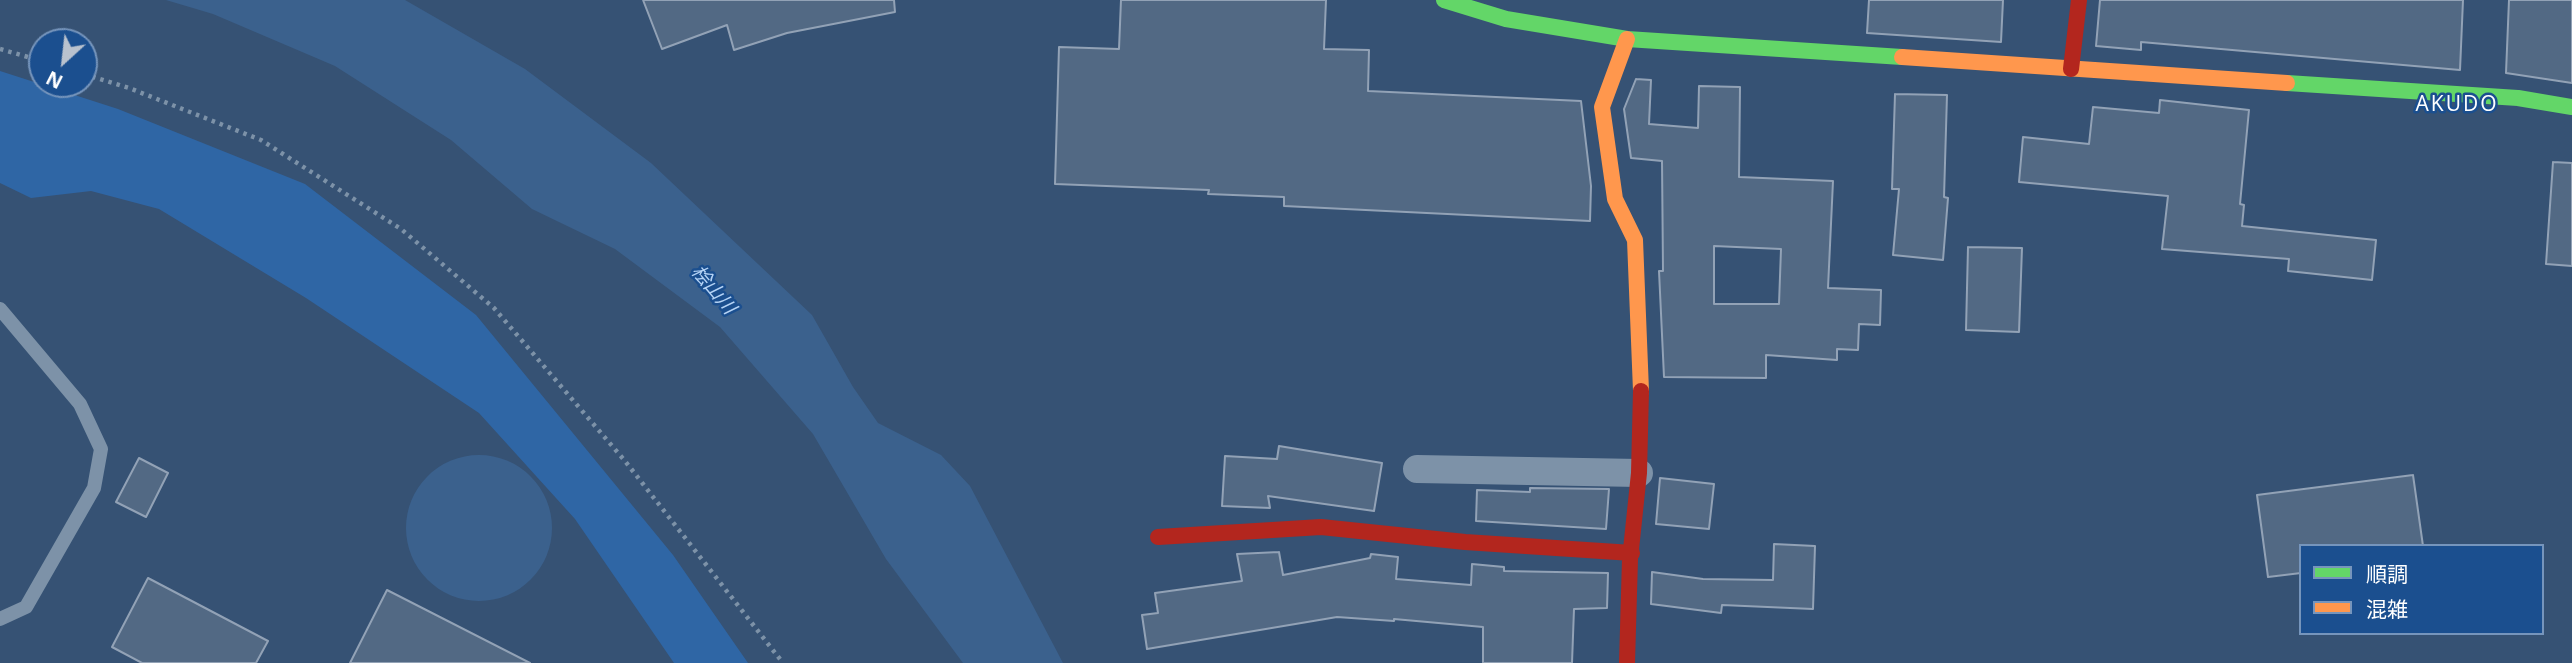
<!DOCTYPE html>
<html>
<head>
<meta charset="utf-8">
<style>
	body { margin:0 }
	#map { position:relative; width:2572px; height:663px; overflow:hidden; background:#365274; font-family:"Open Sans","Noto Sans JP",sans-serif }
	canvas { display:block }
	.legend { position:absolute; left:2299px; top:544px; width:245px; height:91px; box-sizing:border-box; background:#1b4f8f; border:2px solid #7695bc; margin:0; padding:9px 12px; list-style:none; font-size:21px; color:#fff }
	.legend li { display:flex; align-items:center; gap:14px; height:35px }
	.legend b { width:35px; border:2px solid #7695bc }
	.north { position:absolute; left:28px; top:28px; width:70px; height:70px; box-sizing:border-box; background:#1b4f8f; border:2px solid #7695bc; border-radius:50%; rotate:207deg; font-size:19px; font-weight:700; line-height:28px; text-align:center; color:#fff }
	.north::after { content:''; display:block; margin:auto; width:24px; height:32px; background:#b9c2ce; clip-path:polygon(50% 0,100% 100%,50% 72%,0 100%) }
</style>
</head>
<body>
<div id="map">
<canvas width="2572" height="663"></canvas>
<ul class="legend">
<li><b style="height:9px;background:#63d668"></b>順調</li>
<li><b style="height:9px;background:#ff974d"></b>混雑</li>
</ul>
<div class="north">N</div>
</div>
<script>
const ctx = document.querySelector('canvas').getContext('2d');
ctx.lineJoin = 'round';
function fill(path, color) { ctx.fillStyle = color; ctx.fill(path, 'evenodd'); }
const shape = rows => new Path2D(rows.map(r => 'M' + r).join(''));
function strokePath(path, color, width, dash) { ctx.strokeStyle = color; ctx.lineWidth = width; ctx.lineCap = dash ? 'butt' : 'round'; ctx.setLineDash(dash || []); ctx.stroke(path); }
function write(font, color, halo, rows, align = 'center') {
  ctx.font = font + ' "Open Sans","Noto Sans JP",sans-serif'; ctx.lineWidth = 5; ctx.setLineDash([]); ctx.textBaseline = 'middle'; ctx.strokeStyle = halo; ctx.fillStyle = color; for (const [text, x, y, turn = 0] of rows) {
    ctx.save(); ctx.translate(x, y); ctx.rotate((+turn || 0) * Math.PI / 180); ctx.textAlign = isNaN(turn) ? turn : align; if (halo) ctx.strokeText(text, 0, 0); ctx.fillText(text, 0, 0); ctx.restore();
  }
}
const green = shape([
	[0,71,118,109,305,184,476,315,673,555,748,663,674,663,575,519,479,413,306,298,159,209,91,191,31,198,0,183]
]);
const water = shape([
	[166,0,405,0,525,69,651,163,812,315,853,387,878,423,941,455,970,486,1063,663,963,663,886,559,813,434,720,327,615,249,532,209,451,140,335,66,213,14],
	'406 528a73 73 0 1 1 146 0a73 73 0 1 1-146 0Z'
]);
const building = shape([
	[643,0,894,0,895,12,787,33,734,50,727,25,662,49,643,0],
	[1121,0,1326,0,1324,49,1369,50,1368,91,1581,101,1591,186,1590,221,1284,206,1284,197,1208,194,1209,190,1055,184,1059,47,1119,49,1121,0],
	[1869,0,2003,0,2001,42,1867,33,1869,0],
	[2100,0,2463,0,2460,70,2141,42,2141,50,2096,46,2100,0],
	[2509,0,2572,0,2572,83,2506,73,2509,0],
	[1636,79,1651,80,1649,124,1698,128,1699,86,1740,87,1739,177,1833,181,1828,288,1881,290,1880,325,1859,324,1858,350,1837,349,1837,360,1766,355,1766,378,1664,377,1659,271,1663,271,1662,161,1631,158,1624,109,1636,79],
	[1714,246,1781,249,1779,304,1714,304,1714,246],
	[1895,94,1947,95,1944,197,1948,198,1943,260,1893,255,1899,189,1892,189,1895,94],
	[2160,100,2249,110,2240,204,2244,205,2242,226,2376,240,2372,280,2288,271,2289,259,2162,249,2168,196,2019,182,2023,137,2089,144,2093,107,2159,113,2160,100],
	[2553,162,2572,163,2572,266,2546,264,2553,162],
	[1968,247,2022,248,2019,332,1966,330,1968,247],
	[1279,446,1382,463,1374,511,1268,496,1270,508,1222,506,1225,456,1277,459,1279,446],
	[139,458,168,473,146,517,116,502,139,458],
	[2413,475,2423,546,2301,546,2301,573,2268,577,2257,495,2413,475],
	[1660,478,1714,484,1709,529,1656,524,1660,478],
	[1530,488,1609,489,1606,529,1476,521,1477,490,1530,492,1530,488],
	[1774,544,1815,546,1813,609,1722,605,1721,613,1651,604,1652,572,1703,579,1773,580,1774,544],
	[1279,552,1283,575,1370,558,1371,554,1398,557,1396,579,1471,585,1472,564,1504,567,1504,571,1608,573,1607,608,1574,609,1572,663,1483,663,1483,627,1394,619,1394,621,1337,617,1147,649,1142,615,1158,613,1155,593,1242,581,1237,554,1279,552],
	[148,578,268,641,256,663,142,663,112,647,148,578],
	[387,590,530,663,350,663,387,590]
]);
const path = shape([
	[0,49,42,61],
	[84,74,129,88,261,140,401,229,494,308,625,461,783,663]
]);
const lane = shape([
	[0,309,80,404,101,449,94,488,26,607,0,619]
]);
const street = shape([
	[1417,469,1639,473]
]);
const fast = shape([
	[1444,0,1506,19,1627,39,1902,57],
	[2287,83,2518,98,2572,107]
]);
const slow = shape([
	[1627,39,1602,107,1615,199,1635,240,1641,391],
	[1902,57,2287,83]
]);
const jam = shape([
	[2071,69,2079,0],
	[1158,537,1321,527,1465,542,1632,553],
	[1627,663,1630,559,1639,473,1641,391]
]);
const waterNames = [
	["桧山川",713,290,50]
];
const quarterNames = [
	["AKUDO",2457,105]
];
fill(green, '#2f66a5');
fill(water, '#3b618d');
fill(building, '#526984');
strokePath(building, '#92a2b6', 2);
strokePath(path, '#7d92a8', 4.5, [3.5, 5]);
strokePath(lane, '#7d92a8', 14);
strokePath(street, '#7d92a8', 28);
strokePath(fast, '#63d668', 16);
strokePath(slow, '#ff974d', 16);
strokePath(jam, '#b3261e', 16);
write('italic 19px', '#b5d3f5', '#1b4f8f', waterNames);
ctx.letterSpacing = '2px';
write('21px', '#fff', '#1b4f8f', quarterNames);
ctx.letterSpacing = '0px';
</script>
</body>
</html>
